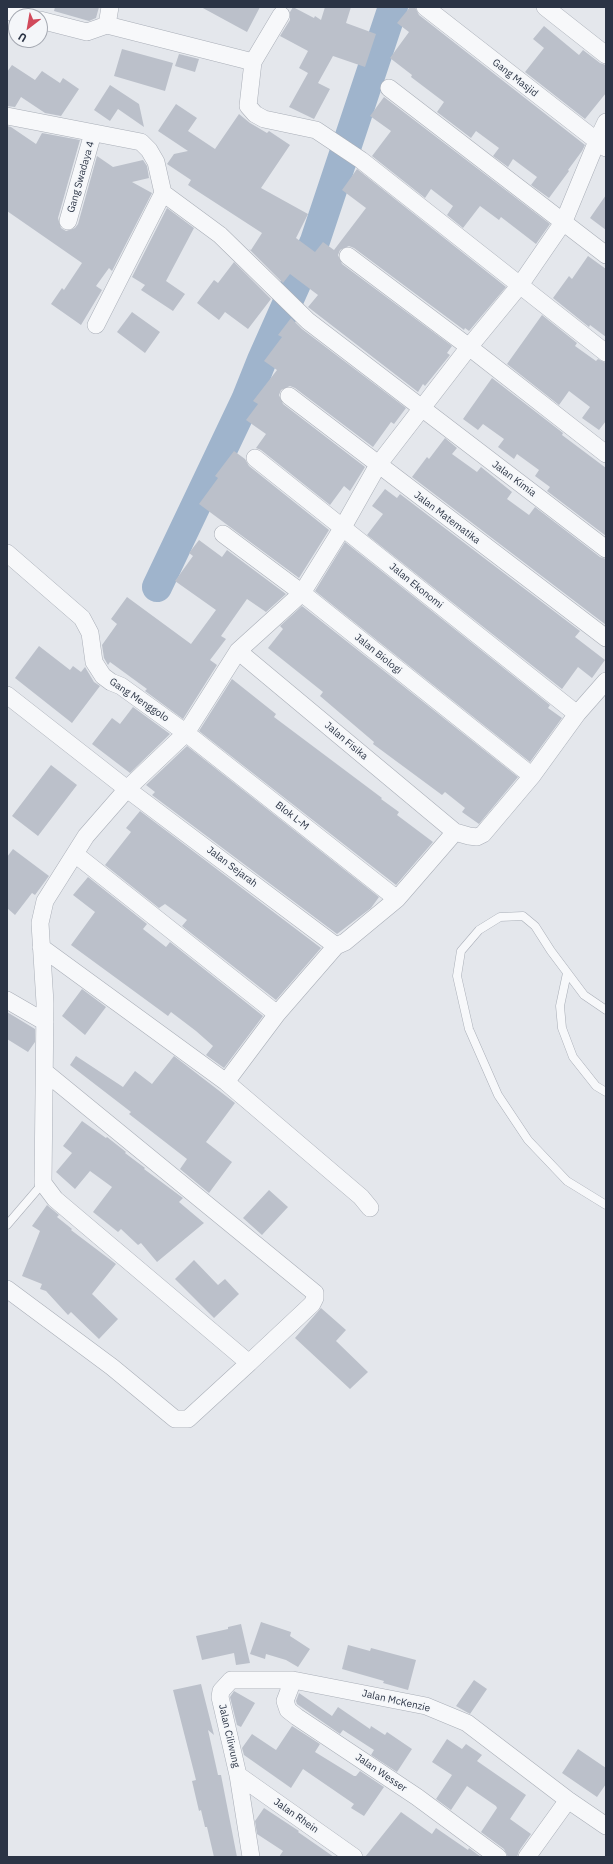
<!DOCTYPE html>
<html>
<head>
<meta charset="utf-8">
<style>
	body { margin:0 }
	#map { position:relative; width:613px; height:1864px; overflow:hidden; background:#e4e7ec; font-family:"IBM Plex Sans",sans-serif }
	canvas { display:block }
	.frame { position:absolute; inset:0; border:8px solid #2b3445; pointer-events:none }
	.north { position:absolute; left:8px; top:8px; width:40px; height:40px; box-sizing:border-box; background:#f4f6f9; border:1px solid #a4a8b1; border-radius:50%; rotate:211deg; font-size:11px; font-weight:700; line-height:16px; text-align:center; color:#2b3445 }
	.north::after { content:''; display:block; margin:auto; width:14px; height:18px; background:#d1495b; clip-path:polygon(50% 0,100% 100%,50% 72%,0 100%) }
</style>
</head>
<body>
<div id="map">
<canvas width="613" height="1864"></canvas>
<div class="frame"></div>
<div class="north">U</div>
</div>
<script>
const ctx = document.querySelector('canvas').getContext('2d');
ctx.lineJoin = 'round';
const shape = rows => new Path2D(rows.map(r => 'M' + r).join(''));
function strokePath(path, color, width, dash) { ctx.strokeStyle = color; ctx.lineWidth = width; ctx.lineCap = dash ? 'butt' : 'round'; ctx.setLineDash(dash || []); ctx.stroke(path); }
function fill(path, color) { ctx.fillStyle = color; ctx.fill(path, 'evenodd'); }
function write(font, color, halo, rows, align = 'center') {
  ctx.font = font + ' "IBM Plex Sans",sans-serif'; ctx.lineWidth = 3; ctx.setLineDash([]); ctx.textBaseline = 'middle'; ctx.strokeStyle = halo; ctx.fillStyle = color; for (const [text, x, y, turn = 0] of rows) {
    ctx.save(); ctx.translate(x, y); ctx.rotate((+turn || 0) * Math.PI / 180); ctx.textAlign = isNaN(turn) ? turn : align; if (halo) ctx.strokeText(text, 0, 0); ctx.fillText(text, 0, 0); ctx.restore();
  }
}
const river = shape([
	[157,587,246,400,262,360,315,241,393,7]
]);
const building = shape([
	[55,7,99,7,96,18,89,21,54,11],
	[201,7,260,7,247,32],
	[293,7,314,18,315,16,321,20,325,7,351,7,346,23,376,34,365,67,333,56,318,83,330,89,314,119,289,107,308,73,299,68,308,51,280,36,290,20,290,12],
	[410,7,415,7,419,15,585,145,582,151,568,170,569,171,549,198,531,185,537,177,513,159,508,167,493,156,499,148,476,131,471,138,437,112,444,102,411,77,412,75,390,58,409,32,397,23],
	[544,26,579,55,583,50,600,63,606,65,606,93,585,119,525,72,544,48,533,39],
	[122,49,173,63,165,91,114,76],
	[179,54,199,59,195,72,175,66],
	[12,65,35,80,42,71,60,83,63,78,79,89,61,116,45,113,21,97,15,107,7,106,7,72],
	[110,85,139,104,144,127,118,109,110,121,94,110],
	[384,97,550,224,536,244,501,217,499,220,480,206,463,228,447,215,453,206,431,189,425,198,372,156,391,131,370,116],
	[176,104,197,118,188,131,215,149,239,114,250,123,267,133,269,131,290,145,261,188,308,214,296,238,315,252,323,242,334,250,366,208,342,190,357,169,506,287,469,331,465,328,464,330,354,248,349,246,340,250,338,255,342,264,452,346,447,353,450,355,425,386,423,384,418,392,308,307,318,295,290,274,283,283,249,249,251,250,262,233,188,185,191,180,167,164,174,154,188,151,158,131],
	[7,126,11,127,36,144,42,133,80,140,58,218,61,228,66,231,75,228,78,224,97,156,113,167,143,160,147,166,149,178,132,182,152,193,112,271,109,268,96,286,102,290,81,325,51,304,62,288,64,290,82,263,7,211],
	[606,195,606,230,590,218],
	[167,208,194,228,166,281,185,294,173,311,141,290,145,285,132,277],
	[588,256,606,269,606,337,590,325,589,327,553,298,569,276,572,279],
	[234,262,271,299,248,329,225,312,219,320,197,303,214,280,218,283],
	[132,312,160,332,145,353,117,332],
	[542,315,577,343,575,346,596,361,598,359,606,363,606,421,599,430,582,418,590,407,569,391,559,405,507,364],
	[291,318,302,329,406,408,394,424,391,422,373,447,295,388,290,386,281,390,279,395,283,404,365,467,350,491,344,486,330,505,261,450,256,448,266,434,246,420,258,404,253,401,277,370,264,361,282,337,278,335],
	[492,378,563,433,562,435,606,468,606,536,547,491,550,487,535,476,539,470,517,454,514,459,498,447,504,439,483,424,478,430,463,419],
	[445,438,457,448,452,454,477,472,481,467,512,492,507,499,529,515,535,507,600,557,606,559,606,625,412,477,427,457,429,459],
	[234,451,245,459,249,466,329,530,299,578,199,504,218,478,215,476],
	[385,489,397,498,400,494,580,631,575,637,605,660,592,678,578,667,562,689,367,535,383,514,372,506],
	[199,540,222,557,227,550,286,594,266,612,247,599,221,636,226,639,210,660,217,665,183,719,145,691,147,689,110,662,108,665,104,658,102,645,117,624,111,619,127,597,191,644,216,610,175,581,193,556,189,553],
	[345,542,550,705,548,708,562,718,530,762,315,591],
	[302,606,518,777,479,824,462,812,465,808,445,792,442,795,373,744,374,742,320,696,323,692,268,648,283,629,280,626],
	[39,646,70,670,73,666,81,672,85,667,94,682,100,686,72,723,15,678],
	[232,679,276,714,274,717,382,798,381,799,399,812,397,815,433,842,396,885,199,731],
	[133,707,170,734,130,773,92,744,112,718,120,724],
	[187,746,379,897,371,908,337,934,152,795,155,792,146,785],
	[51,765,77,785,38,836,12,816],
	[140,811,321,948,276,1000,182,926,187,920,165,904,159,908,105,865,131,832,126,828],
	[13,849,49,876,35,895,32,893,15,915,7,908,7,857],
	[88,877,147,924,143,929,166,947,170,942,263,1016,224,1068,206,1055,213,1046,196,1031,171,1012,168,1016,71,945,95,912,73,895],
	[82,989,106,1007,85,1035,62,1016],
	[7,1012,35,1029,35,1042,28,1052,7,1039],
	[76,1056,123,1087,135,1071,152,1084,174,1056,235,1103,206,1142,232,1162,209,1193,180,1169,187,1159,129,1114,131,1112,70,1065],
	[82,1121,106,1138,107,1137,126,1152,125,1153,145,1168,144,1169,183,1198,179,1202,204,1223,157,1262,141,1243,138,1245,121,1229,118,1232,93,1212,112,1187,90,1171,75,1189,56,1172,72,1153,63,1146],
	[269,1190,288,1207,262,1235,243,1218],
	[47,1205,59,1215,57,1217,72,1229,71,1230,116,1264,92,1294,118,1319,99,1339,71,1312,68,1315,46,1291,40,1289,42,1284,22,1276,40,1231,32,1226],
	[194,1260,218,1285,225,1279,239,1294,214,1318,175,1279],
	[321,1308,346,1330,336,1341,368,1372,350,1389,295,1338],
	[261,1622,291,1632,290,1636,310,1649,298,1667,286,1660,266,1654,265,1659,250,1654],
	[241,1624,250,1663,236,1665,234,1653,202,1660,196,1636,228,1629,228,1627],
	[348,1645,370,1651,371,1648,416,1660,408,1690,383,1683,384,1681,342,1669],
	[474,1680,487,1689,470,1714,456,1706],
	[201,1684,214,1735,208,1730,218,1775,221,1775,237,1857,214,1857,207,1827,205,1827,201,1810,199,1811,192,1781,196,1780,173,1690],
	[234,1691,255,1703,241,1727,237,1725,230,1697],
	[299,1693,332,1716,338,1707,370,1729,371,1726,385,1735,387,1732,412,1749,397,1772,371,1755,374,1750,343,1730,340,1734,297,1704,296,1701],
	[292,1726,320,1744,315,1752,354,1776,356,1776,360,1771,384,1787,364,1816,351,1808,354,1804,303,1769,291,1788,244,1755,242,1748,252,1734,276,1750],
	[447,1739,462,1749,466,1744,482,1755,477,1761,526,1795,510,1819,531,1834,519,1851,517,1857,508,1857,504,1849,481,1832,497,1808,496,1806,467,1786,451,1810,436,1799,452,1775,432,1762],
	[578,1749,606,1768,606,1784,597,1797,562,1773],
	[264,1808,299,1831,298,1832,334,1857,279,1857,283,1851,257,1834,255,1821],
	[401,1812,432,1834,436,1828,468,1850,469,1848,481,1857,365,1857]
]);
const lane = shape([
	[567,973,560,1006,562,1028,573,1057,596,1086,606,1092],
	[606,1010,584,995,551,951,535,926,523,916,500,917,479,930,461,951,457,976,469,1029,498,1095,528,1140,567,1181,606,1205],
	[7,1225,43,1183]
]);
const street = shape([
	[110,7,107,25,253,62],
	[425,7,606,148],
	[545,7,606,55],
	[7,11,25,16],
	[281,15,253,62,248,106,255,114,264,119,316,130,361,160,606,353],
	[40,20,87,32,107,25],
	[389,88,606,255],
	[7,116,141,142,149,150,156,162,163,193,220,235,308,321,606,549],
	[68,221,93,133],
	[348,256,469,347,606,454],
	[96,325,163,193],
	[289,396,606,638],
	[255,458,577,714],
	[223,534,302,593,532,776],
	[7,553,82,618,90,633,94,662,103,676,111,682,121,686,186,733,397,899],
	[238,651,455,832],
	[7,695,127,789,336,946],
	[75,854,277,1014],
	[41,947,226,1082,361,1197,370,1208],
	[7,1000,45,1022],
	[45,1072,315,1293,315,1298,312,1304,249,1363,55,1199,43,1183,45,1003,40,923,45,901,86,836,127,789,186,733,238,651,302,593,343,527,378,465,469,347,520,285,564,221,597,141,606,122],
	[226,1082,277,1014,336,946,345,942,397,899,455,832,469,836,477,837,483,834,532,776,577,714,606,681],
	[7,1289,112,1367,175,1419,188,1419,249,1363],
	[293,1680,285,1701,288,1710,297,1717,417,1797,498,1857],
	[238,1775,354,1857],
	[251,1857,238,1775,220,1697,221,1691,231,1680,293,1680,426,1706,467,1723,568,1800,606,1826],
	[527,1857,568,1800]
]);
const streetNames = [
	["Gang Masjid",515,78,38],
	["Gang Swadaya 4",81,177,-74],
	["Jalan Kimia",514,479,37],
	["Jalan Matematika",447,518,37],
	["Jalan Ekonomi",416,586,39],
	["Jalan Biologi",378,654,39],
	["Gang Menggolo",139,700,34],
	["Jalan Fisika",346,741,40],
	["Blok L-M",292,816,38],
	["Jalan Sejarah",232,867,37],
	["Jalan McKenzie",396,1701,13],
	["Jalan Ciliwung",229,1736,77],
	["Jalan Wesser",381,1773,34],
	["Jalan Rhein",296,1816,35]
];
strokePath(river, '#9fb4cc', 30);
fill(building, '#bbc0ca');
strokePath(lane, '#a9aeb7', 9);
strokePath(street, '#a9aeb7', 18);
strokePath(lane, '#f7f8fa', 8);
strokePath(street, '#f7f8fa', 17);
write('10px', '#2b3445', '#f4f6f9', streetNames);
</script>
</body>
</html>
